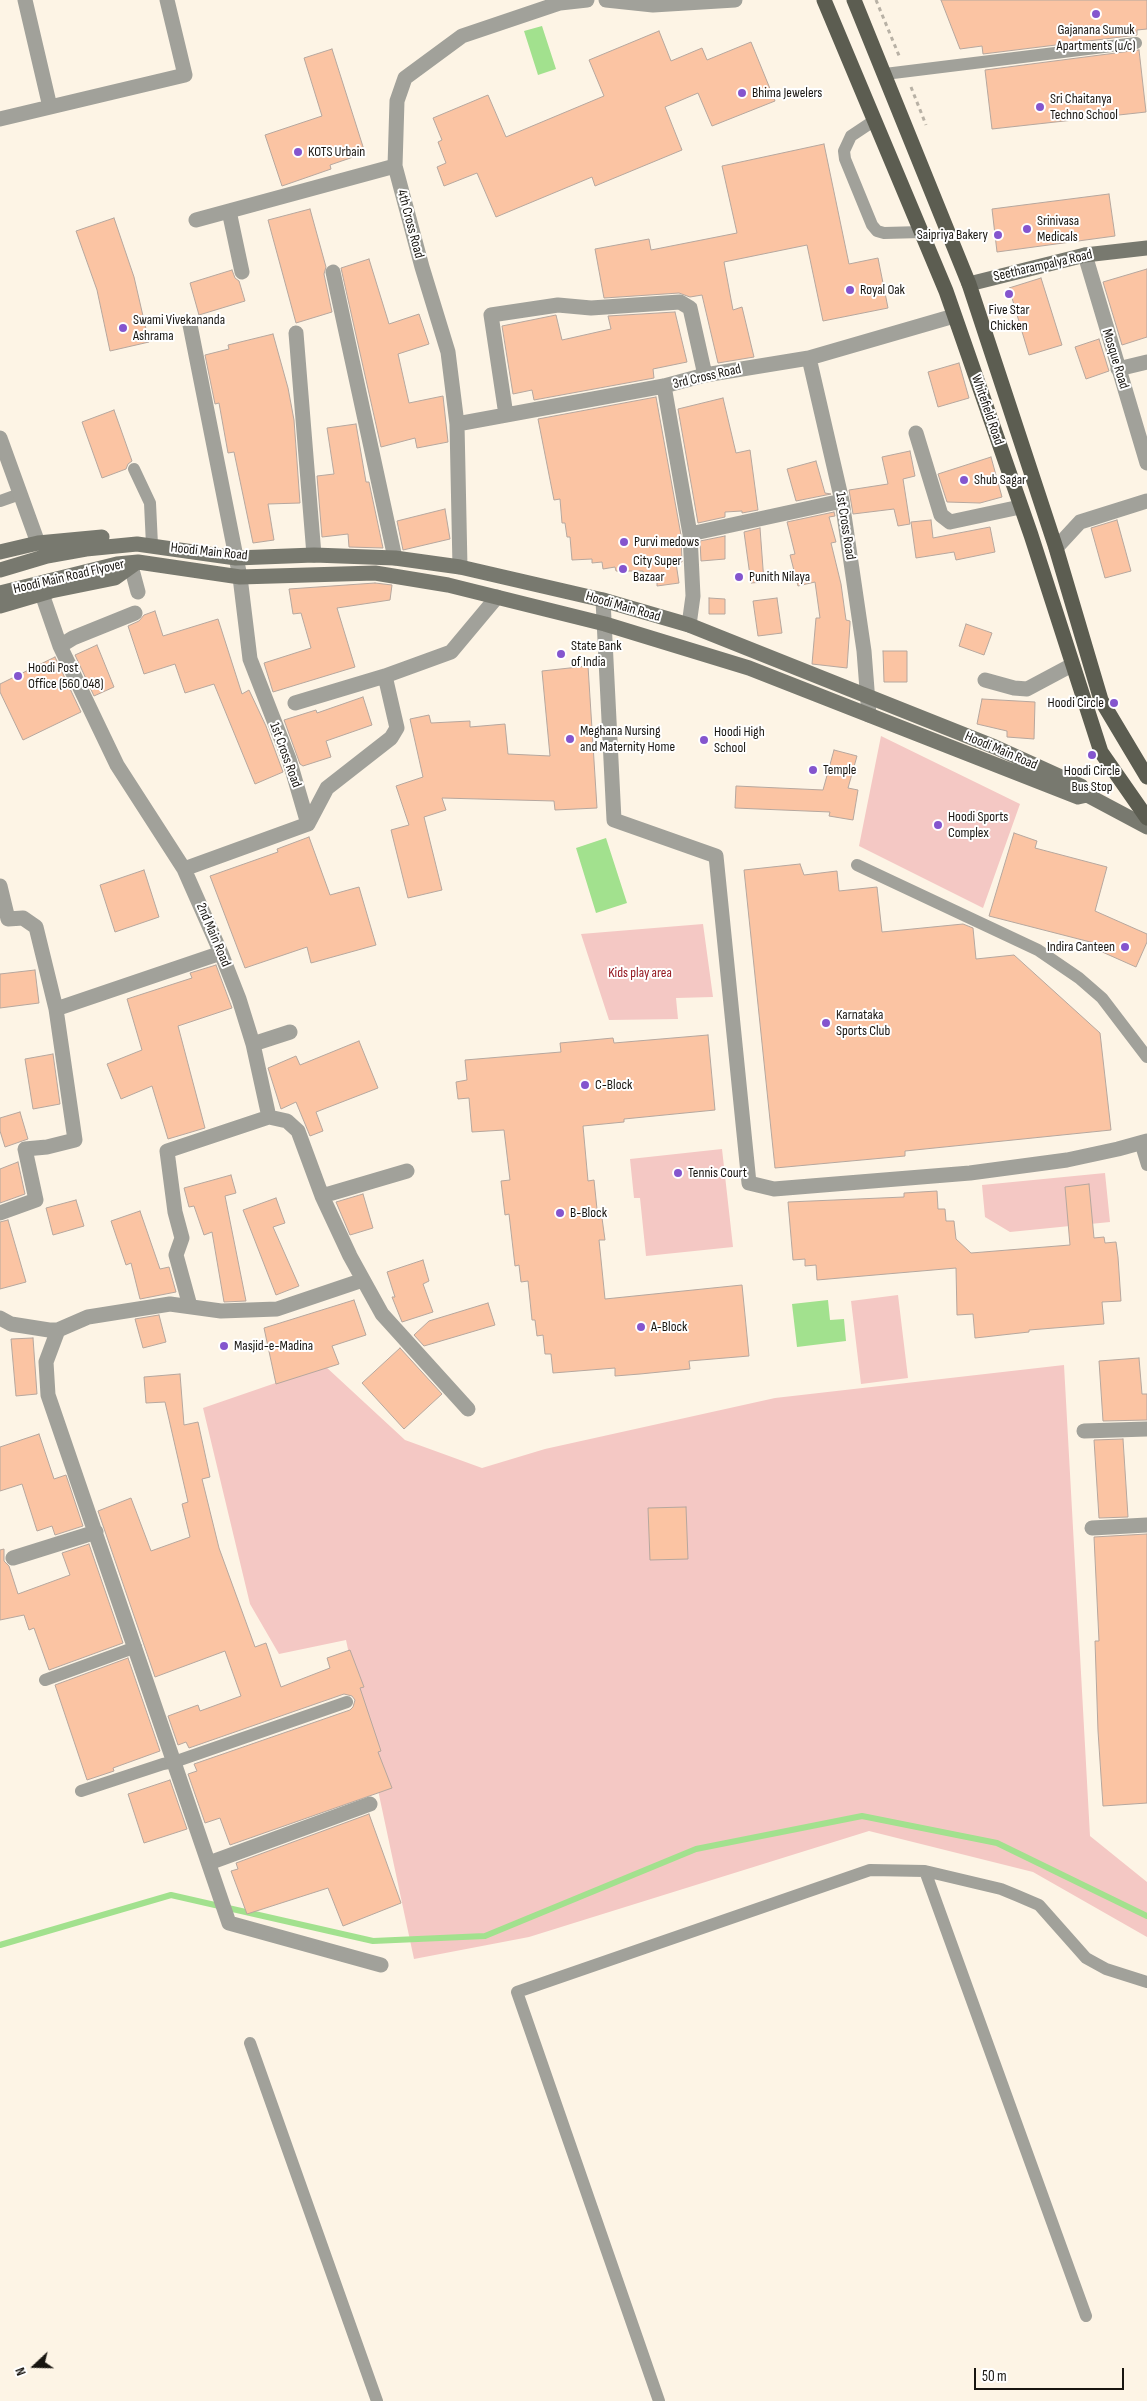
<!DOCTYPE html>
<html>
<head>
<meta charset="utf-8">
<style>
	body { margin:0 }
	#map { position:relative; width:1147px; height:2401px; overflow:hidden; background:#fdf4e5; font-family:"Sofia Sans Condensed",sans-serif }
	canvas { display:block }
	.north { position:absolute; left:10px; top:2341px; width:50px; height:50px; -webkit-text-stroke:4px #fff; paint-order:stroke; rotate:249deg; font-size:14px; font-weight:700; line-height:20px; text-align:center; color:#181510 }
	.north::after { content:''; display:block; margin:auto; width:18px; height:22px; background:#181510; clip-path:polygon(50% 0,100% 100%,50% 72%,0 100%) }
	.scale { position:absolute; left:974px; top:2368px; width:150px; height:22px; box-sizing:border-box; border:2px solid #181510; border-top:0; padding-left:6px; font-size:15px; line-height:18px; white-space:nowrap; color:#181510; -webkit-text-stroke:4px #fff; paint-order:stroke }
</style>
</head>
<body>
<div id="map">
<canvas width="1147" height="2401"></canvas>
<div class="north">N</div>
<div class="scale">50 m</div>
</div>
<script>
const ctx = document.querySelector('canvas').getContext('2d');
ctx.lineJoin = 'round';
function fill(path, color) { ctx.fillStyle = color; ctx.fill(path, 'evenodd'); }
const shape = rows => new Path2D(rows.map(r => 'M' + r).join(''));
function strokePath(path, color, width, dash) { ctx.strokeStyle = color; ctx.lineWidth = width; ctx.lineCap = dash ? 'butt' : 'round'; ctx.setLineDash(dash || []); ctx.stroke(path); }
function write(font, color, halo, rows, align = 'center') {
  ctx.font = font + ' "Sofia Sans Condensed",sans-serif'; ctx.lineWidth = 4; ctx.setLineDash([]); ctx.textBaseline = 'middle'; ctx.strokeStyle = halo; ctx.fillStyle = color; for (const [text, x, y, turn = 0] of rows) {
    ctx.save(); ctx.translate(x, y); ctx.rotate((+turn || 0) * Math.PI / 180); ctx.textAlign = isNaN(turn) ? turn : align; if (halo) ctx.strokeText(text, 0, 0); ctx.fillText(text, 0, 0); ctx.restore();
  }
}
const green = shape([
	[881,736,1020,804,983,908,859,846],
	[703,924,713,997,676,998,678,1019,609,1020,581,934],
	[722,1149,733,1247,646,1256,640,1198,634,1198,630,1159],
	[1105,1173,1110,1222,1010,1232,985,1217,982,1185],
	[898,1295,908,1378,861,1384,851,1301],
	[1064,1365,1090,1836,1147,1882,1147,1937,1033,1872,869,1831,529,1937,414,1959,346,1640,279,1654,250,1604,203,1408,325,1366,405,1440,482,1468,545,1449,775,1398]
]);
const water = shape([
	[542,26,556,69,538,75,524,31],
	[606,838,627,903,596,913,576,848],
	[828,1300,830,1320,844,1319,846,1341,797,1347,792,1304]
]);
const stream = shape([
	[0,1945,171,1895,373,1941,485,1936,696,1849,862,1816,997,1843,1147,1916]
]);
const building = shape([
	[941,0,1147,0,1147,29,1137,30,1137,35,983,54,982,46,960,49,941,0],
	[659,31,671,61,702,48,707,60,751,42,775,101,712,126,698,93,665,107,682,150,595,186,592,177,496,217,477,173,444,186,437,167,446,163,438,142,442,140,433,118,488,95,506,137,604,96,589,60,659,31],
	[332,49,365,153,330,165,331,169,282,186,265,135,322,116,304,58,332,49],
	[1139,50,1146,112,992,129,985,70,1139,50],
	[824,144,849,264,878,258,888,308,823,321,807,245,724,262,733,310,742,307,754,357,718,363,702,295,690,297,679,293,604,298,595,249,649,239,651,250,737,233,722,166,824,144],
	[1109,194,1115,236,997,252,992,209,1109,194],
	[310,209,326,267,324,274,332,312,296,323,268,220,310,209],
	[114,218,134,277,149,342,110,351,97,290,76,231,114,218],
	[369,259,389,324,419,314,429,344,398,354,409,403,443,396,448,442,417,448,415,438,381,447,341,268,369,259],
	[1147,269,1147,337,1122,345,1103,282,1147,269],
	[232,270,235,278,239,281,245,301,199,315,190,283,232,270],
	[1041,278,1062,345,1029,355,1009,288,1041,278],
	[675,312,687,362,653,369,654,378,534,400,532,390,513,394,502,326,556,315,562,340,611,329,608,316,675,312],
	[273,334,288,388,294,420,300,503,268,504,274,540,253,543,234,452,228,453,219,403,215,404,205,355,229,349,228,345,273,334],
	[1099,339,1109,371,1086,379,1075,347,1099,339],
	[959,363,969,398,938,407,928,372,959,363],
	[656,397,681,535,682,562,676,563,679,583,657,586,657,580,644,581,643,571,616,571,615,567,603,569,602,562,592,563,592,559,572,560,570,537,567,537,565,523,562,523,560,499,554,500,538,419,656,397],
	[723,398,736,453,750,450,758,510,742,513,742,511,725,512,725,517,698,523,678,409,723,398],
	[114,410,132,461,128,464,126,469,102,478,82,422,114,410],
	[356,424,366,482,369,482,383,548,349,547,348,534,322,537,317,476,334,474,327,428,356,424],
	[910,451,915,476,903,479,910,524,898,526,894,509,853,514,849,490,888,484,882,457,910,451],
	[991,457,1002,497,980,503,947,502,938,474,991,457],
	[816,461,825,493,831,494,796,501,787,469,816,461],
	[445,509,450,539,403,550,397,521,445,509],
	[834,512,835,516,829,517,836,542,831,543,841,584,846,620,850,621,850,624,847,668,812,664,816,618,820,618,815,582,798,586,790,555,795,554,787,522,834,512],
	[931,520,933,538,990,527,995,552,956,560,954,552,916,558,911,522,931,520],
	[1117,520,1131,571,1105,578,1091,528,1117,520],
	[760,528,764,582,751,583,744,532,760,528],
	[725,536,725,559,701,561,700,541,725,536],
	[375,583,392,585,390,600,337,608,355,667,273,692,264,663,311,648,301,613,293,614,289,589,375,583],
	[709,598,725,599,725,614,709,614,709,598],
	[777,598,782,633,758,636,753,601,777,598],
	[155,611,163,636,218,619,242,694,249,690,266,726,283,772,255,784,214,684,185,693,175,664,144,674,128,626,139,621,144,615,155,611],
	[966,624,992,633,984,655,959,646,966,624],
	[97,645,114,687,94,696,75,655,97,645],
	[883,651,907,651,907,682,884,682,883,651],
	[55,657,81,712,23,740,0,692,0,684,55,657],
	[588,666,597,808,555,810,554,801,442,798,446,810,424,817,442,890,408,898,391,830,409,825,396,786,423,777,410,719,429,715,431,723,470,721,470,727,505,724,508,754,550,756,542,671,588,666],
	[363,697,372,725,326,741,331,757,303,766,300,764,284,720,316,710,317,713,363,697],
	[982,699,1035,702,1034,739,1007,737,1007,731,977,724,982,699],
	[834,750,857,756,848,788,858,790,853,820,829,816,830,812,735,808,736,786,823,790,834,750],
	[1014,833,1037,841,1035,848,1107,867,1095,911,1147,934,1147,942,1136,967,1091,947,1102,945,989,916,1014,833],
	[309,837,330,895,359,887,376,945,311,963,307,947,245,968,210,876,278,852,277,849,309,837],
	[800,864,804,875,837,871,839,891,877,887,882,932,963,924,973,928,976,959,1014,955,1100,1033,1111,1130,905,1151,905,1156,775,1168,744,870,800,864],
	[144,870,159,917,115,932,100,885,144,870],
	[216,965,232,1008,178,1026,205,1128,168,1139,152,1086,121,1099,107,1064,142,1050,127,999,192,978,190,973,216,965],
	[35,970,39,1003,0,1008,0,974,35,970],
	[708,1035,715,1110,624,1119,624,1122,583,1126,588,1181,594,1180,598,1219,602,1218,605,1240,599,1240,605,1299,742,1285,749,1356,689,1361,690,1369,640,1374,615,1376,615,1368,553,1373,551,1354,545,1354,543,1335,537,1336,535,1320,532,1320,528,1281,521,1282,519,1265,515,1266,509,1214,505,1215,501,1181,510,1180,504,1130,472,1132,469,1098,458,1099,456,1082,467,1080,465,1060,561,1052,560,1043,613,1038,614,1043,708,1035],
	[359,1041,378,1088,316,1112,323,1131,310,1136,296,1102,281,1109,268,1068,296,1056,300,1065,359,1041],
	[53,1054,60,1104,33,1109,25,1059,53,1054],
	[20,1112,28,1139,5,1147,0,1131,0,1118,20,1112],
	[18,1162,25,1194,0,1203,0,1169,18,1162],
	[231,1175,236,1193,225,1196,246,1301,224,1302,212,1232,204,1235,194,1206,189,1207,184,1188,231,1175],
	[1089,1184,1094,1238,1104,1237,1105,1243,1116,1242,1118,1257,1121,1301,1102,1302,1104,1324,1029,1330,1029,1332,975,1338,973,1314,957,1315,956,1268,817,1280,816,1265,805,1266,805,1259,793,1260,788,1202,904,1197,904,1193,937,1191,938,1209,945,1209,946,1221,954,1221,956,1239,971,1253,1070,1245,1065,1187,1089,1184],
	[363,1194,373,1228,350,1235,336,1202,363,1194],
	[276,1198,285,1223,273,1227,299,1286,276,1295,243,1210,276,1198],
	[76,1200,84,1226,53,1235,46,1208,76,1200],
	[140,1211,160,1269,169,1267,176,1292,140,1299,131,1263,126,1265,111,1221,140,1211],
	[8,1220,26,1282,0,1289,0,1222,8,1220],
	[423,1260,429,1281,423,1284,433,1312,402,1322,392,1297,395,1297,387,1272,423,1260],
	[354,1300,366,1335,332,1346,339,1364,276,1384,264,1328,354,1300],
	[488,1303,495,1325,424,1346,414,1335,429,1321,488,1303],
	[159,1315,166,1342,143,1348,135,1319,159,1315],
	[33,1338,37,1394,16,1396,11,1339,33,1338],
	[400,1348,442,1394,404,1429,362,1383,400,1348],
	[1139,1358,1142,1394,1147,1394,1147,1420,1103,1421,1099,1361,1139,1358],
	[180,1374,184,1425,198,1422,210,1477,202,1479,219,1548,255,1647,266,1643,281,1687,330,1668,327,1658,350,1650,364,1687,360,1688,381,1751,378,1752,392,1788,230,1845,220,1818,205,1823,188,1774,197,1771,194,1764,350,1710,353,1707,355,1700,352,1696,344,1694,189,1748,186,1742,178,1745,168,1716,198,1705,200,1711,241,1696,225,1651,155,1677,98,1511,131,1498,151,1551,190,1537,182,1504,188,1502,165,1402,146,1403,144,1377,180,1374],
	[39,1434,54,1479,66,1475,83,1526,55,1535,52,1526,37,1531,22,1484,0,1491,0,1447,39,1434],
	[1123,1439,1128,1517,1099,1518,1094,1440,1123,1439],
	[686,1507,688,1559,650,1560,648,1508,686,1507],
	[1147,1534,1147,1803,1103,1806,1098,1731,1095,1641,1099,1641,1094,1537,1147,1534],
	[89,1544,123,1643,49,1670,34,1628,29,1630,24,1615,0,1620,0,1550,4,1549,4,1561,9,1566,18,1594,70,1575,62,1553,89,1544],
	[128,1658,160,1751,113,1768,114,1771,87,1780,55,1685,128,1658],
	[170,1780,187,1829,144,1843,128,1794,170,1780],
	[369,1814,401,1903,343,1926,328,1888,247,1914,231,1871,238,1869,236,1863,369,1814]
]);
const path = shape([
	[876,0,900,58],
	[911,87,926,125]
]);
const lane = shape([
	[885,74,1136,43],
	[875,120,851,136,844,151,845,159,872,225,877,231,884,233,922,232],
	[134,469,150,503,152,545],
	[0,501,20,494],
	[857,865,1038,950,1079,978,1102,998,1147,1057],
	[1140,1142,1147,1165],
	[45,1680,136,1647],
	[81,1791,163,1764,174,1762,347,1702],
	[925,1871,1086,2316],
	[250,2043,377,2401],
	[659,2401,517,1992,870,1870,925,1871,1001,1889,1018,1896,1039,1905,1086,1958,1106,1969,1147,1982]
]);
const street = shape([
	[25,0,50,107],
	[606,0,653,5,735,0],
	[0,119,185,75,167,0],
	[229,211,242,272],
	[196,220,395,166],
	[1085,255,1147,463],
	[333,272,395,558],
	[296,333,314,555],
	[809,358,842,501,864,651,869,715],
	[1118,369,1147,362],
	[664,386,690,534,693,596,689,625],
	[506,415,491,315,558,305,591,308,680,302,690,308,705,375],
	[457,424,664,386,705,375,809,358,954,316],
	[916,433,941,515,950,522,1020,507],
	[0,438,38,543],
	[690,534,842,501],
	[1056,548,1080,522,1147,501],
	[131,566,138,592],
	[460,567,457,424,448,352,422,267,395,166,397,101,405,78,462,36,560,3,587,0],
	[42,594,60,646,117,765,184,869,221,953,239,999,253,1044,269,1117,287,1121,298,1131,322,1196,407,1171],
	[603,600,614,820,716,856,749,1183,774,1189,970,1173,1067,1160,1118,1149,1147,1141],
	[60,646,73,638,135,613],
	[985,680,1014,688,1027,689,1072,665],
	[295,703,385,676,451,652,497,597],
	[308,824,327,788,391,738,397,728,385,676],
	[184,869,308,824,289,759,250,659,240,577,190,325],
	[0,886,8,919,23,918,36,927,56,1009,75,1140,47,1147,25,1149,36,1200,0,1213],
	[56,1009,221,953],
	[253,1044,290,1032],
	[322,1196,350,1256,382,1314,468,1409],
	[190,1306,176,1255,182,1238,175,1212,167,1151,269,1117],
	[0,1318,11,1324,49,1330,58,1330,88,1317,170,1304,221,1311,277,1309,363,1280],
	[58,1330,46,1362,48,1395,229,1923,381,1965],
	[1084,1431,1147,1429],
	[1092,1528,1147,1525],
	[13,1558,96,1532],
	[209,1863,370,1804]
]);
const secondary = shape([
	[969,284,1085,255,1147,248],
	[0,552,38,543,102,537],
	[0,570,47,556,86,549,137,544,236,558,314,555,395,558,460,567,603,600,689,625,995,747,1081,786,1087,795,1147,827],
	[0,593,117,564,138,562,240,577,375,573,448,585,605,624,749,668,1078,797,1087,795],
	[0,606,51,591,115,578,136,563]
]);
const primary = shape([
	[824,0,946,291,1031,535,1101,752,1147,818],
	[854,0,969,284,1056,548,1101,700,1147,777]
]);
const markers = [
	[1096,14,5,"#8455ce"],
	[742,93,5,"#8455ce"],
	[1040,107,5,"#8455ce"],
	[298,152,5,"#8455ce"],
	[1027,229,5,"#8455ce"],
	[998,235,5,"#8455ce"],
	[850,290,5,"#8455ce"],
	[1009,294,5,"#8455ce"],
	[123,328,5,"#8455ce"],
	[964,480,5,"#8455ce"],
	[624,542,5,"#8455ce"],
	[623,569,5,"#8455ce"],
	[739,577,5,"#8455ce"],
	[561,654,5,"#8455ce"],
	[18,676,5,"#8455ce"],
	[1114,703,5,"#8455ce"],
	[570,739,5,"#8455ce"],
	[704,740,5,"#8455ce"],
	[1092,755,5,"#8455ce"],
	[813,770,5,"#8455ce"],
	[938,825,5,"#8455ce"],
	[1125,947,5,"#8455ce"],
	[826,1023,5,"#8455ce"],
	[585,1085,5,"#8455ce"],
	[678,1173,5,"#8455ce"],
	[560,1213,5,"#8455ce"],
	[641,1327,5,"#8455ce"],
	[224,1346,5,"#8455ce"]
];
const poiNames = [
	["Gajanana Sumuk",1096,30,"center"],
	["Apartments (u/c)",1096,46,"center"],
	["Bhima Jewelers",752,93],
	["Sri Chaitanya",1050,99],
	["Techno School",1050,115],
	["KOTS Urbain",308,152],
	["Srinivasa",1037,221],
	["Medicals",1037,237],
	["Saipriya Bakery",988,235,"right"],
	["Royal Oak",860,290],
	["Five Star",1009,310,"center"],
	["Chicken",1009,326,"center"],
	["Swami Vivekananda",133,320],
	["Ashrama",133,336],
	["Shub Sagar",974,480],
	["Purvi medows",634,542],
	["City Super",633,561],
	["Bazaar",633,577],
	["Punith Nilaya",749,577],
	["State Bank",571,646],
	["of India",571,662],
	["Hoodi Post",28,668],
	["Office (560 048)",28,684],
	["Hoodi Circle",1104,703,"right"],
	["Meghana Nursing",580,731],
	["and Maternity Home",580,747],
	["Hoodi High",714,732],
	["School",714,748],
	["Temple",823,770],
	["Hoodi Circle",1092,771,"center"],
	["Bus Stop",1092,787,"center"],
	["Hoodi Sports",948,817],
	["Complex",948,833],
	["Indira Canteen",1115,947,"right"],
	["Karnataka",836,1015],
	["Sports Club",836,1031],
	["C-Block",595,1085],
	["Tennis Court",688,1173],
	["B-Block",570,1213],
	["A-Block",651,1327],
	["Masjid-e-Madina",234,1346]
];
const streetNames = [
	["4th Cross Road",410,224,75],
	["Seetharampalya Road",1043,266,-13],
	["Mosque Road",1115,359,73],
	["3rd Cross Road",707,377,-13],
	["Whitefield Road",987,410,71],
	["1st Cross Road",845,526,81],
	["Hoodi Main Road",209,552,6],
	["Hoodi Main Road Flyover",69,577,-13],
	["Hoodi Main Road",623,607,16],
	["Hoodi Main Road",1001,751,23],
	["1st Cross Road",285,755,70],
	["2nd Main Road",213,935,67]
];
const parkNames = [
	["Kids play area",640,973]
];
fill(green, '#f4c8c4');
fill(water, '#a2e18e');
strokePath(stream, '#a2e18e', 6);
fill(building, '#fbc4a3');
strokePath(building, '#b6a79e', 1);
strokePath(path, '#b8b1a5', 3, [4, 4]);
strokePath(lane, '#a1a19a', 12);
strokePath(street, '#a1a19a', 15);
strokePath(secondary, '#78796f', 15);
strokePath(primary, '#5c5d51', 15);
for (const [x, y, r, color] of markers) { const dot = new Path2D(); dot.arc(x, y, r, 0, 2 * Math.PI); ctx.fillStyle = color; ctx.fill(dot); strokePath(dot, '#fff', 2); }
write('14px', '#181510', '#fff', poiNames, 'left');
write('14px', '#181510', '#fff', streetNames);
write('14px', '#951921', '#fff', parkNames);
</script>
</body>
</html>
